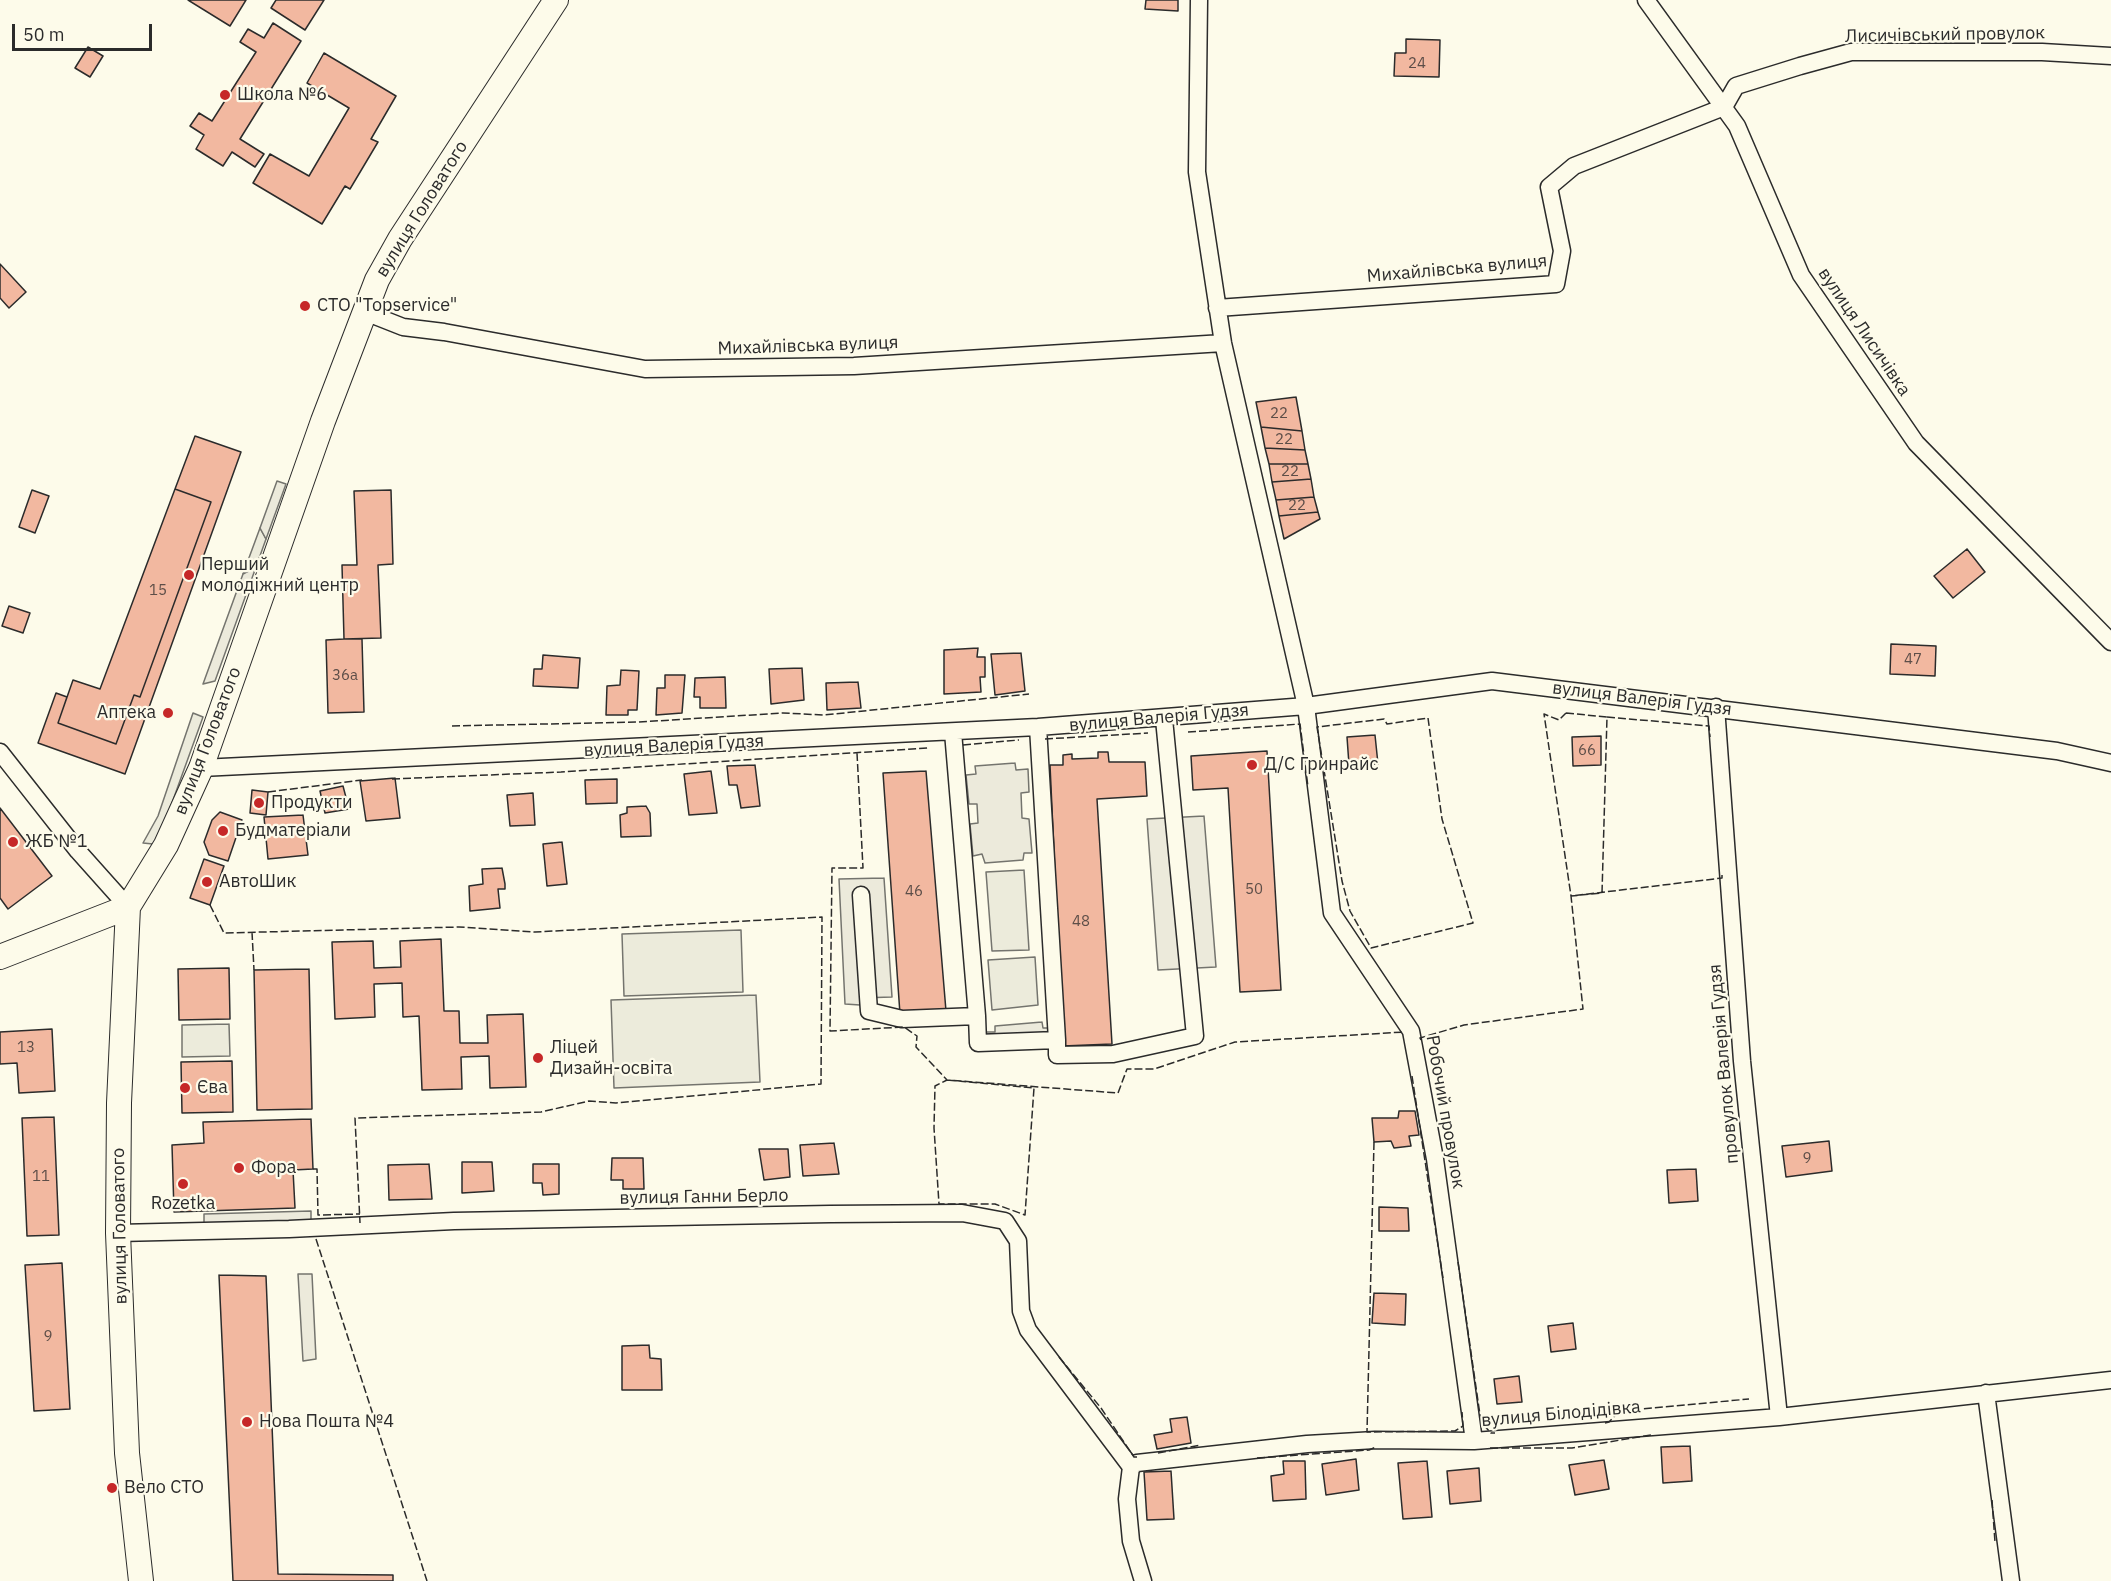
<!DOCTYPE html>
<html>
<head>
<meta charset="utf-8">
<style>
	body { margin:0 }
	#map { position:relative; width:2111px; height:1581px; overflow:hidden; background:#fdfbea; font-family:"IBM Plex Sans",sans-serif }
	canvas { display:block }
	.scale { position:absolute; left:12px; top:24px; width:140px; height:27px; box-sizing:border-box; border:3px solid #2b2b2b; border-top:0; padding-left:8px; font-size:18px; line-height:21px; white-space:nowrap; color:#2b2b2b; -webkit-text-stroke:4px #fdfbea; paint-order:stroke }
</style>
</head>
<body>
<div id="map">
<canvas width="2111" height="1581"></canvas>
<div class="scale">50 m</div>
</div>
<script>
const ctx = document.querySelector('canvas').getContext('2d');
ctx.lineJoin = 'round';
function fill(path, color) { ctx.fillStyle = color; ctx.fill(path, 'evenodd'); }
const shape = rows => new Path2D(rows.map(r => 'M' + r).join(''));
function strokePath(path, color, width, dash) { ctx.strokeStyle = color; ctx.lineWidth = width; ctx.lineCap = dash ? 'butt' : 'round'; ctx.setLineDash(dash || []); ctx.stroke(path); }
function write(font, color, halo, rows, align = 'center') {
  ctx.font = font + ' "IBM Plex Sans",sans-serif'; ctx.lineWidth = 4.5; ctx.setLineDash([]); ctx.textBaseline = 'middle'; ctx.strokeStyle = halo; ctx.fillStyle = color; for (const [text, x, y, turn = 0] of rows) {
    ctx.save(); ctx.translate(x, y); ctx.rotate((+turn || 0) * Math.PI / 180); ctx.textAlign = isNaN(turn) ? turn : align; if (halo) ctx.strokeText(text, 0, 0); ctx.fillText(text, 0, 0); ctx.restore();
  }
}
const green = shape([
	[260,528,266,539,256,567,243,574,260,528],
	[193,713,203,717,160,836,153,844,143,843,158,816,193,713],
	[1024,870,1029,950,992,951,986,872,1024,870],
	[741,930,743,992,624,996,622,934,741,930],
	[1035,957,1038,1005,992,1010,988,960,1035,957],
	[756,995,760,1082,614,1088,611,1000,756,995],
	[229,1024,230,1056,182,1057,182,1025,229,1024]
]);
const parking = shape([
	[277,481,286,484,266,539,260,528,277,481],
	[256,567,215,681,203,684,243,574,256,567],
	[1015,763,1016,770,1028,769,1029,792,1021,793,1022,818,1029,819,1032,853,1024,853,1023,860,985,863,982,854,973,856,970,824,978,823,977,804,969,804,966,775,976,774,975,766,1015,763],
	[1204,816,1216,967,1158,970,1147,819,1204,816],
	[884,878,892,997,860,998,860,1005,845,1004,839,879,884,878],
	[1042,1022,1043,1028,1048,1028,1048,1040,986,1043,985,1032,995,1032,995,1026,1042,1022],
	[311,1211,311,1223,204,1226,204,1214,311,1211],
	[298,1274,312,1274,316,1359,303,1361,298,1274]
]);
const building = shape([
	[188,0,246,0,230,26,188,0],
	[276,0,324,0,305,30,271,8,276,0],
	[1146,0,1178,0,1178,11,1145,9,1146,0],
	[273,23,301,41,240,139,264,154,255,167,232,152,223,166,196,149,204,135,190,126,199,113,212,121,256,52,240,42,248,29,264,38,273,23],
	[1406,39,1440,40,1439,77,1394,76,1395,53,1406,53,1406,39],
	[88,47,103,56,90,77,75,68,88,47],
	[324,53,396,96,371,139,378,142,350,189,345,186,322,224,253,183,270,154,309,176,349,108,307,83,324,53],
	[0,264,26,292,9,308,0,298,0,264],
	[1296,397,1302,431,1261,427,1256,402,1296,397],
	[1261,427,1302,431,1305,450,1265,448,1261,427],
	[195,436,241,452,125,774,38,743,56,693,67,697,58,723,116,744,134,695,140,697,211,502,175,489,195,436],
	[1265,448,1305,450,1308,464,1269,464,1265,448],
	[1269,464,1308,464,1311,479,1272,482,1269,464],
	[1311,479,1314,497,1276,500,1272,482,1311,479],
	[175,489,211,502,140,697,134,695,116,744,58,723,73,680,100,689,175,489],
	[32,490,49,496,35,533,19,527,32,490],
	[391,490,393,564,378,565,381,638,344,639,342,565,357,565,354,491,391,490],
	[1314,497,1318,512,1279,516,1276,500,1314,497],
	[1318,512,1320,519,1284,539,1279,516,1318,512],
	[1967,549,1985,572,1953,598,1934,576,1967,549],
	[9,606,30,613,23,633,2,626,9,606],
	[344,639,362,639,364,712,328,713,326,640,344,639],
	[1891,644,1936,646,1935,676,1890,674,1891,644],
	[978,648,977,657,985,657,985,677,980,677,981,692,944,694,944,650,978,648],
	[1021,653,1025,691,995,695,991,654,1021,653],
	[543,655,580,658,578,688,533,686,534,669,542,669,543,655],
	[802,668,804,700,771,704,769,669,802,668],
	[621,670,639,671,637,710,628,710,628,715,606,715,607,686,620,685,621,670],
	[665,675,685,675,682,713,656,715,657,688,665,688,665,675],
	[725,677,726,708,700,708,700,697,694,697,695,678,725,677],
	[858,682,861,708,827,710,826,683,858,682],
	[1375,735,1378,764,1349,765,1347,737,1375,735],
	[1601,736,1601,765,1573,766,1572,737,1601,736],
	[1267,751,1281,990,1240,992,1228,788,1193,790,1191,756,1267,751],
	[1098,752,1108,752,1109,762,1145,762,1147,796,1097,799,1112,1044,1063,1046,1050,765,1063,765,1063,755,1072,754,1072,759,1098,758,1098,752],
	[755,765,760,806,741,808,737,785,729,785,727,766,755,765],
	[711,771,717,813,689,815,684,774,711,771],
	[926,771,946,1011,900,1014,883,773,926,771],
	[395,778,400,818,366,821,360,781,395,778],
	[617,779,617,803,586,804,585,780,617,779],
	[343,786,349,809,325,813,320,791,343,786],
	[252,790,268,792,266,815,250,813,252,790],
	[533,793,535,825,510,826,507,795,533,793],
	[646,806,650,813,651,836,621,837,620,815,627,813,627,807,646,806],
	[0,808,52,876,8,909,0,898,0,808],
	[220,812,242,820,228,861,209,855,204,842,212,820,220,812],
	[303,815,308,855,268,859,264,817,303,815],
	[562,842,567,884,547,886,543,844,562,842],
	[204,859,224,866,210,905,190,898,204,859],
	[502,868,505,884,505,889,498,889,500,908,470,911,469,886,483,884,482,869,502,868],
	[441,939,444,1011,459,1011,460,1043,488,1043,487,1015,523,1014,526,1087,490,1088,489,1056,461,1057,462,1089,422,1090,419,1016,403,1017,402,983,374,984,375,1017,335,1019,332,942,373,941,374,968,401,967,400,941,441,939],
	[229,968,230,1019,179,1020,178,969,229,968],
	[309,969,312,1109,257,1110,254,970,309,969],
	[52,1029,55,1091,19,1093,17,1063,0,1064,0,1032,52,1029],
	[232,1061,233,1112,182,1113,181,1062,232,1061],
	[1399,1111,1415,1111,1419,1135,1409,1136,1411,1146,1394,1148,1391,1141,1374,1142,1372,1118,1398,1118,1399,1111],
	[54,1117,59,1235,27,1236,22,1118,54,1117],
	[311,1119,313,1169,293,1170,295,1208,174,1212,172,1145,204,1143,203,1122,311,1119],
	[1829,1141,1832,1171,1786,1177,1782,1146,1829,1141],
	[834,1143,839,1174,803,1176,800,1145,834,1143],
	[759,1149,788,1149,790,1177,764,1180,759,1149],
	[612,1158,643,1158,644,1189,623,1189,623,1180,611,1180,612,1158],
	[462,1162,492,1162,494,1191,462,1193,462,1162],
	[429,1164,432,1199,389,1200,388,1165,429,1164],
	[533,1164,559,1164,559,1194,543,1195,542,1183,533,1183,533,1164],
	[1696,1169,1698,1201,1669,1203,1667,1170,1696,1169],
	[1379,1207,1408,1208,1409,1231,1379,1231,1379,1207],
	[62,1263,70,1409,34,1411,25,1265,62,1263],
	[219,1275,266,1276,278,1574,393,1575,393,1581,233,1581,219,1275],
	[1374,1293,1406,1294,1405,1325,1372,1323,1374,1293],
	[1573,1323,1576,1349,1551,1352,1548,1326,1573,1323],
	[649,1345,650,1358,661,1359,662,1390,622,1390,622,1346,649,1345],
	[1519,1376,1522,1402,1497,1404,1494,1379,1519,1376],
	[1187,1417,1191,1443,1157,1449,1154,1435,1172,1432,1170,1419,1187,1417],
	[1690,1446,1692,1481,1663,1483,1661,1447,1690,1446],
	[1356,1459,1359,1490,1326,1495,1322,1464,1356,1459],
	[1604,1460,1609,1489,1575,1495,1569,1465,1604,1460],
	[1283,1461,1305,1461,1306,1499,1273,1501,1271,1476,1284,1474,1283,1461],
	[1427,1461,1432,1517,1403,1519,1398,1463,1427,1461],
	[1479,1468,1481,1501,1450,1504,1447,1471,1479,1468],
	[1171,1471,1174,1519,1147,1520,1144,1472,1171,1471]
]);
const street = shape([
	[1199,0,1197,172,1223,343,1306,706,1332,913,1411,1031,1435,1159,1474,1441],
	[1646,0,1737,126,1801,275,1916,443,2111,642],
	[1217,308,1556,284,1562,251,1549,187,1574,166,1724,107,1736,86,1800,66,1851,52,2042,52,2111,56],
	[365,312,403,327,444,332,645,369,854,366,1223,343],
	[1716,707,1742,1061,1779,1417],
	[0,752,78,851,128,907],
	[201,768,1038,727,1306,706,1492,681,2057,751,2111,763],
	[861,895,869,1011,902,1019,977,1016,953,732],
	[977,1016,978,1043,1057,1040,1038,727],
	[1057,1040,1057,1055,1113,1054,1195,1036,1164,719],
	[118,1233,289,1229,454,1221,830,1214,962,1213,1005,1221,1018,1241,1021,1311,1028,1330,1131,1467],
	[1986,1393,2011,1581],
	[1143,1581,1131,1541,1127,1499,1131,1467,1137,1463,1307,1444,1375,1440,1474,1441,1779,1417,2111,1380]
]);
const secondary = shape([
	[0,957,128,907],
	[141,1581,127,1453,118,1233,119,1103,128,907,166,845,201,768,323,421,377,280,400,239,556,0]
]);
const fence = shape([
	[1566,713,1607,717,1602,893,1571,896,1544,714,1559,720,1566,713],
	[1607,717,1709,726,1710,737],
	[1428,718,1442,819,1473,923,1371,948,1350,911,1342,881,1317,727,1384,719,1387,724,1428,718],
	[452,726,639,722,783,713,824,715,1029,694],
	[1188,732,1300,724,1308,787],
	[1045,739,1148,733],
	[963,745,1019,740],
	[857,753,863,868,832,868,830,1031,904,1027,917,1036,916,1047,947,1080,1118,1093,1127,1069,1154,1069,1235,1042,1404,1032],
	[392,779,561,772,928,748],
	[268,792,362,780],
	[210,905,224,933,459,927,535,932,822,917,821,1084,616,1103,589,1101,541,1112,355,1118,360,1223],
	[252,932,254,970],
	[1421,1040,1420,1038,1464,1025,1583,1009,1571,896,1722,878,1722,874],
	[1412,1076,1443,1278],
	[947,1080,1034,1088,1025,1215,995,1204,939,1204,934,1128,935,1086,947,1080],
	[1374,1142,1367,1432,1455,1431,1463,1426,1462,1412],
	[313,1169,317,1169,318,1215,360,1214],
	[316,1239,427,1581],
	[1458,1262,1481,1422,1491,1433,1495,1433],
	[1059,1357,1101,1408,1134,1457,1137,1457],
	[1605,1423,1609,1422,1619,1411,1749,1399],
	[1490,1448,1572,1448,1651,1435],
	[1158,1453,1201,1445],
	[1257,1458,1369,1450,1376,1447],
	[1992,1500,1995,1542]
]);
const markers = [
	[225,95,6,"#c62828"],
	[305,306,6,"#c62828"],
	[189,575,6,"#c62828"],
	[168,713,6,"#c62828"],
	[1252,765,6,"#c62828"],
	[259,803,6,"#c62828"],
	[223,831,6,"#c62828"],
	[13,842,6,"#c62828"],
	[207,882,6,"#c62828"],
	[538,1058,6,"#c62828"],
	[185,1088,6,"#c62828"],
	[239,1168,6,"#c62828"],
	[183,1184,6,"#c62828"],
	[247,1422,6,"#c62828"],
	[112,1488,6,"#c62828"]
];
const numberNames = [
	["24",1417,64],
	["22",1279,414],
	["22",1284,440],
	["22",1290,472],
	["22",1297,506],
	["15",158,591],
	["47",1913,660],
	["36а",345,676],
	["66",1587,751],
	["50",1254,890],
	["46",914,892],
	["48",1081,922],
	["13",26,1048],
	["9",1807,1159],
	["11",41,1177],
	["9",48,1337]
];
const streetNames = [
	["Лисичівський провулок",1945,35,-1],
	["вулиця Головатого",422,209,-58],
	["Михайлівська вулиця",1457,269,-5],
	["вулиця Лисичівка",1864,332,56],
	["Михайлівська вулиця",808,346,-2],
	["вулиця Валерія Гудзя",1642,699,7],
	["вулиця Валерія Гудзя",1159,718,-5],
	["вулиця Головатого",208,741,-69],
	["вулиця Валерія Гудзя",674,746,-3],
	["провулок Валерія Гудзя",1724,1064,-95],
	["Робочий провулок",1445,1112,80],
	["вулиця Ганни Берло",704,1197,-1],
	["вулиця Головатого",120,1226,-91],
	["вулиця Білодідівка",1561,1414,-5]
];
const poiNames = [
	["Школа №6",237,95],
	["СТО \"Topservice\"",317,306],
	["Перший",201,565],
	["молодіжний центр",201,586],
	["Аптека",156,713,"right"],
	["Д/С Гринрайс",1264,765],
	["Продукти",271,803],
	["Будматеріали",235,831],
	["ЖБ №1",25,842],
	["АвтоШик",219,882],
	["Ліцей",550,1048],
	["Дизайн-освіта",550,1069],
	["Єва",197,1088],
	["Фора",251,1168],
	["Rozetka",183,1204,"center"],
	["Нова Пошта №4",259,1422],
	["Вело СТО",124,1488]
];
fill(green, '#ecebdb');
strokePath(green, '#74746e', 1.5);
fill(parking, '#eceadb');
strokePath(parking, '#74746e', 1.5);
fill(building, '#f2b8a0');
strokePath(building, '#2b2b2b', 1.5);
strokePath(street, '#2b2b2b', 19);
strokePath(secondary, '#2b2b2b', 26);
strokePath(street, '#fdfbea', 16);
strokePath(secondary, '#fdfbea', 24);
strokePath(fence, '#2b2b2b', 1.5, [8, 3]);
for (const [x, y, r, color] of markers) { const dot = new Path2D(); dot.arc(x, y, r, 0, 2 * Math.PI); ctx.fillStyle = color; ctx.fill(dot); strokePath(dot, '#fdfbea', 2); }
write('15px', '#5d4e48', null, numberNames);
write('18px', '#2b2b2b', '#fdfbea', streetNames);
write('18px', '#2b2b2b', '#fdfbea', poiNames, 'left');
</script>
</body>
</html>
